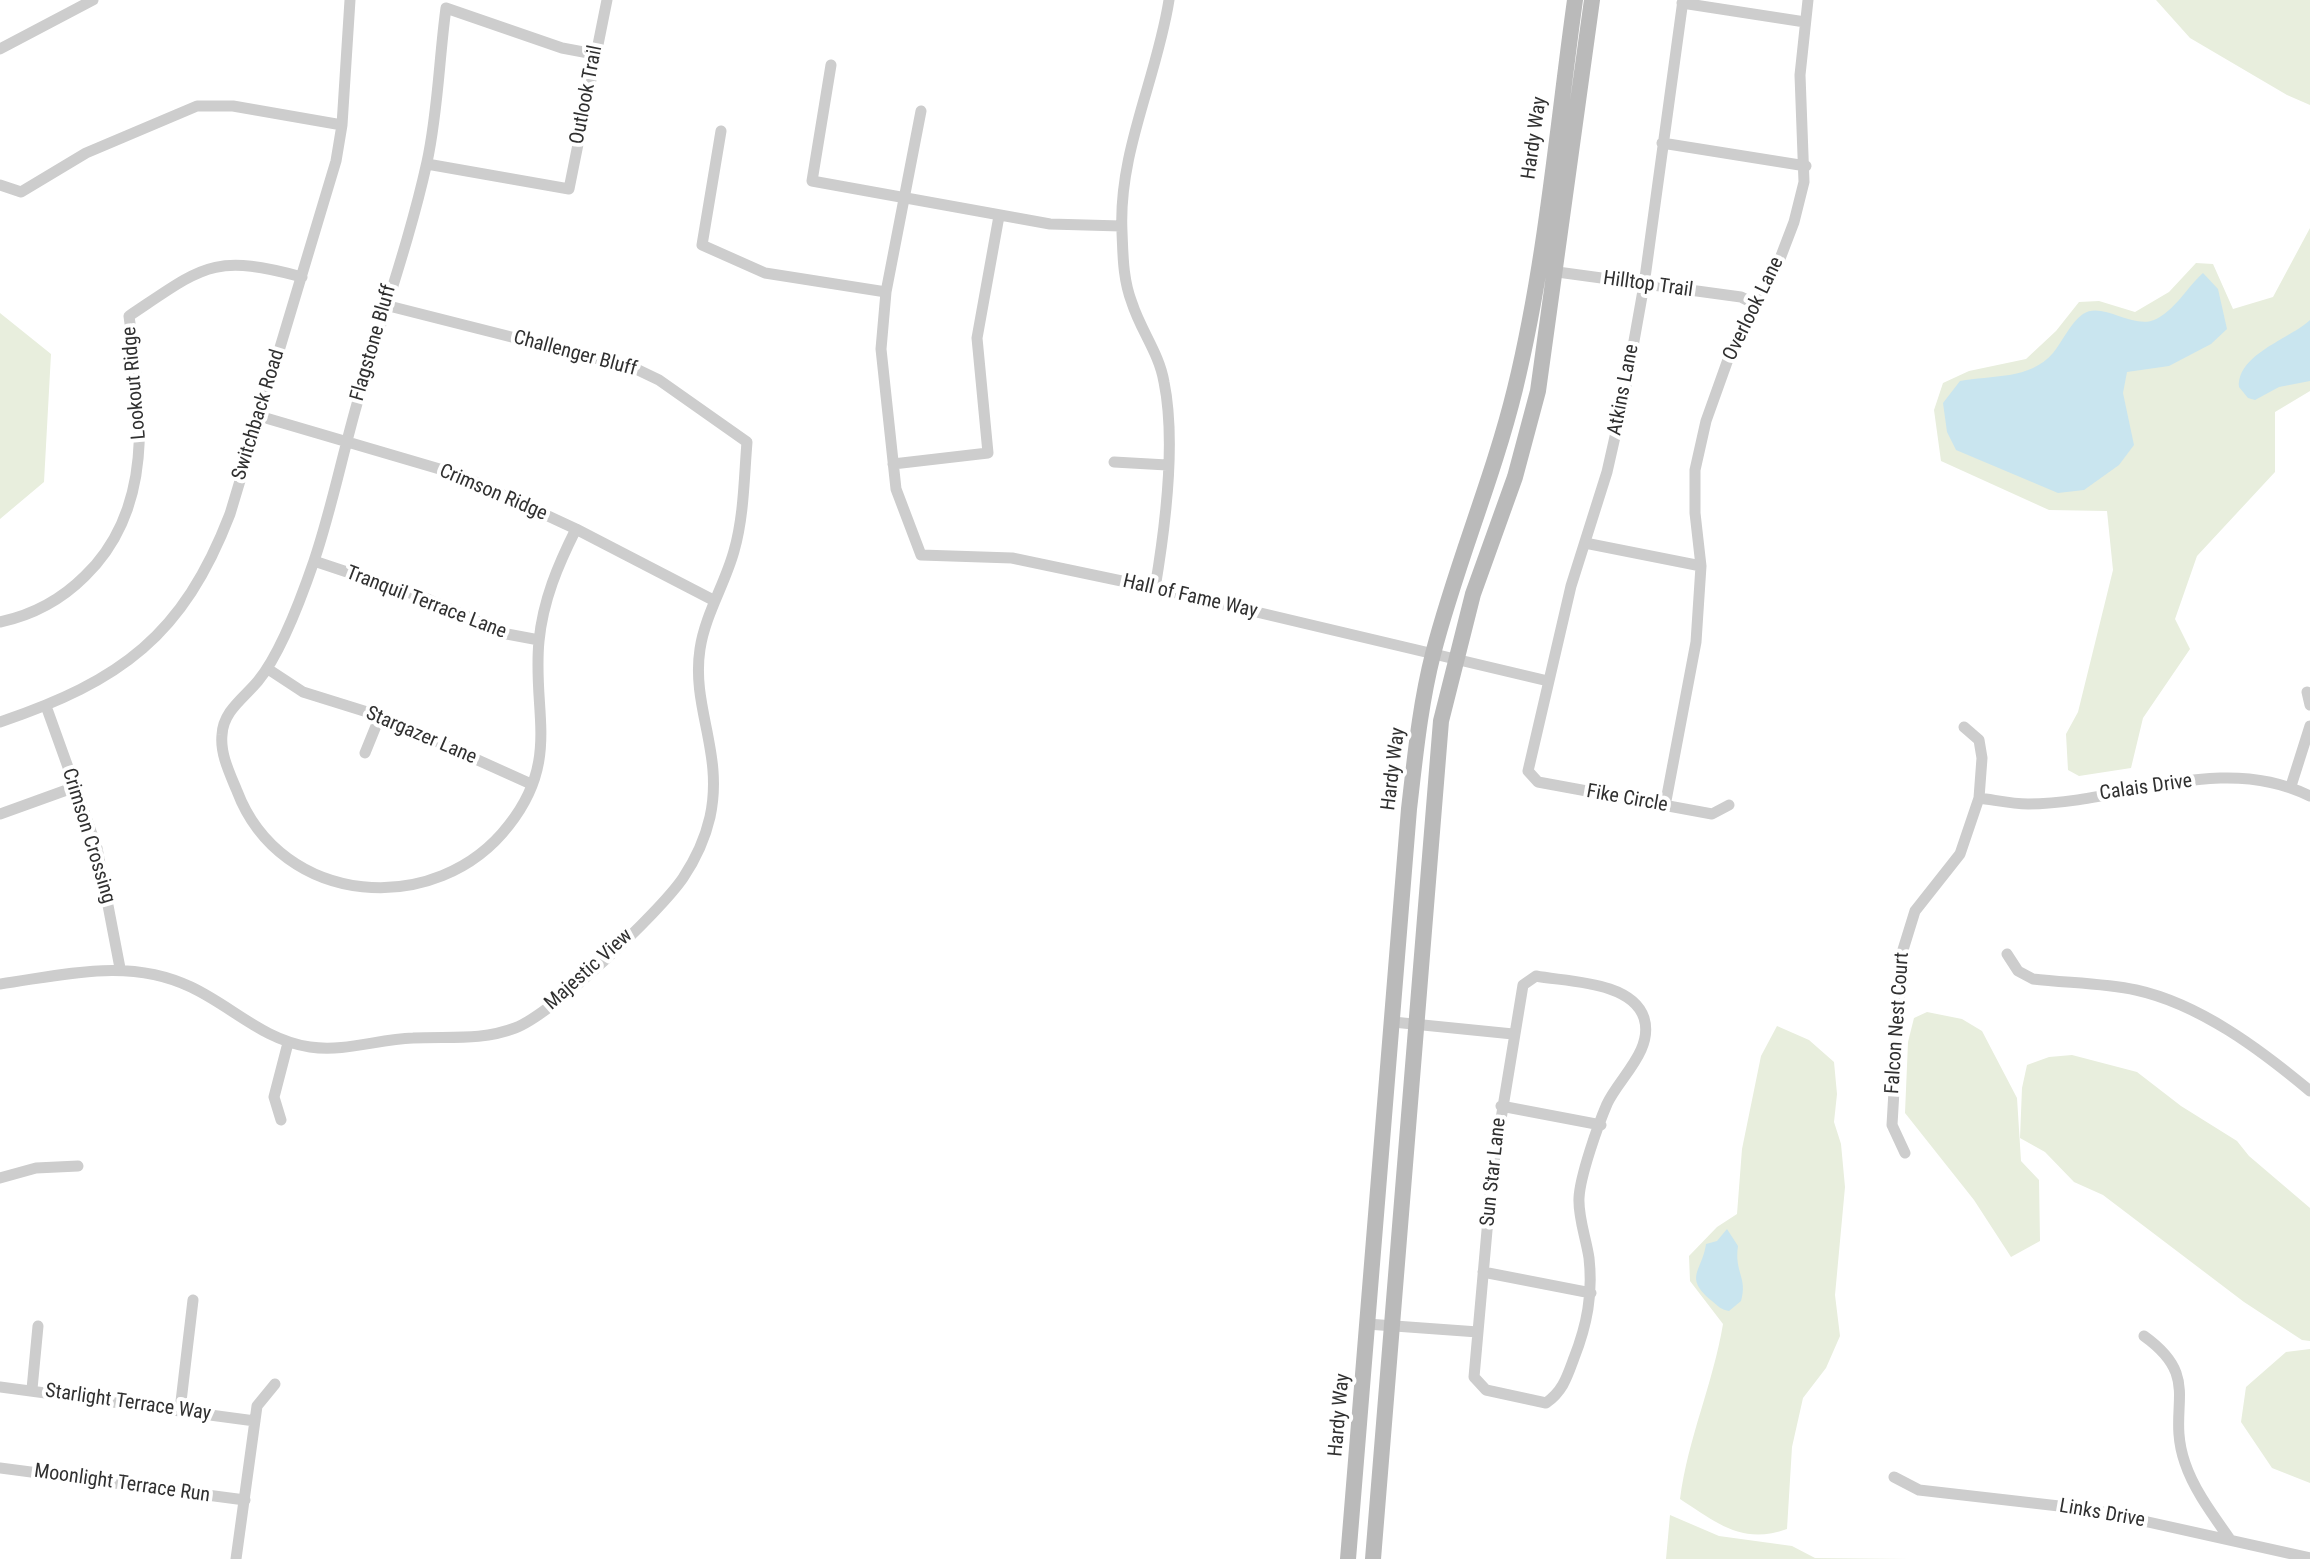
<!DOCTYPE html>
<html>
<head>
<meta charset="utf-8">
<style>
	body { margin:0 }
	canvas { display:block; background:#fff }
</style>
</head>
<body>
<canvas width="2310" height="1559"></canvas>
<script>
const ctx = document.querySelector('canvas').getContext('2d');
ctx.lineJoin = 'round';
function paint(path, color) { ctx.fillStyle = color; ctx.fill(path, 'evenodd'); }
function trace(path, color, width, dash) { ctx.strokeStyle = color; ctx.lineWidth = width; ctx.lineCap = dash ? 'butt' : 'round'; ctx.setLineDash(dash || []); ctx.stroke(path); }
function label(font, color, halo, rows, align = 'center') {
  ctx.font = font + ' "Roboto Condensed",sans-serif'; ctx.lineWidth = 8; ctx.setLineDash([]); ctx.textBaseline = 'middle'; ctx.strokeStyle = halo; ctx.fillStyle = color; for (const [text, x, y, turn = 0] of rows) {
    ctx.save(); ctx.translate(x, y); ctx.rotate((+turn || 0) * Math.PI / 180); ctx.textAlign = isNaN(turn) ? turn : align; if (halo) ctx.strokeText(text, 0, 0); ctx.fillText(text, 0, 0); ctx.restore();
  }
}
paint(new Path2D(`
	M2156,0H2310V105L2287,95L2190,38Z
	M2310,228V391L2275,412V472L2197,556L2175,619L2190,649L2143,718L2131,768L2079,776L2068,770L2066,734L2078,712L2113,570L2107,511L2049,510L1941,461L1934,410L1943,383L1969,371L2026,359L2056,331L2079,302L2099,301L2135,312L2169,292L2196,263L2213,264L2233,309L2273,297Z
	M0,313L51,354L44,482L0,519Z
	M1927,1012L1962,1019L1982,1031L2017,1098L2021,1161L2039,1180L2040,1241L2011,1257L1974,1200L1905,1113L1908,1042L1914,1018Z
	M1777,1026L1809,1040L1834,1062L1837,1094L1834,1122L1841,1144L1845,1187L1835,1295L1840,1336L1826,1368L1803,1398L1792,1447L1787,1529C1742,1545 1717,1523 1680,1499C1688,1438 1713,1384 1723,1324L1690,1281L1689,1256L1717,1227L1737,1214L1742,1149L1761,1056Z
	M2072,1055L2137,1072L2181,1106L2237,1141L2249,1156L2310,1208V1341L2302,1340L2244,1302L2103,1195L2074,1182L2045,1152L2020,1138L2022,1088L2027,1065L2049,1057Z
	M2310,1349V1483L2272,1468L2241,1422L2246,1387L2286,1352Z
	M1670,1515L1719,1536L1792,1546L1815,1558L1910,1559H1666Z`), '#e8eedd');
paint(new Path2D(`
	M2203,273L2218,289L2227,329L2211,344L2169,366L2127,372L2123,393L2134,445L2119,465L2084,490L2058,493L1956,450L1947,432L1943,403L1960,381C1991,375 2030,380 2053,353C2063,341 2070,323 2083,314C2102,301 2132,329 2154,320C2175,311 2187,287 2203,273Z
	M2310,320V381L2279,387L2255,400L2248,398L2239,387C2237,354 2290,339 2310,320Z
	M1727,1229L1738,1246C1734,1272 1748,1278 1741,1301L1729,1311C1720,1309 1719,1307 1712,1301C1683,1277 1702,1272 1706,1244L1717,1241Z`), '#c9e5ef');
trace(new Path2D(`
	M1683,0L1644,285L1624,397L1607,472L1571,586L1528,771L1538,782L1712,814L1729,805
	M1682,3L1805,22
	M0,49L93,0
	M831,65L812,181L1050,224L1121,226
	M921,111L886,292L881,349L896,489L921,555L1012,558L1155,588L1548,681
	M721,131L702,245L765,273L886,292
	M1662,143L1806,166
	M427,164L569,189L607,0
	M0,185L21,192L86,153L197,106H233L342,125
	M1550,271L1741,297L1757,305
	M259,416L460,475L576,529L715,601
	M1114,462L1167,465
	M893,464L988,453L977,338L999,216
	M576,529C558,565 543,600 539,641C532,711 561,759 509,825C437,919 281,907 237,791C230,774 220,754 222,735C223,711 244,698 258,681C281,653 302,596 314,561C333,505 344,446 361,390C383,314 410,239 427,162C438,112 439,59 446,8L562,48L594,54
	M1585,543L1701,566
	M314,561L425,598L507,634L539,640
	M1155,588C1165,529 1176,441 1164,382C1159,353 1141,331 1132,303C1123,280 1123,256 1122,232C1118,152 1157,78 1169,0
	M0,622C33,615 61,600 85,576C157,506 141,406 129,316C204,266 212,253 302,277
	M268,669L303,692L380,716L531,784
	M2307,692L2310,705
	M46,706L97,848L120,968
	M0,722C121,681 183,636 230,514L336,161L342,125L350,0
	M365,753L380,716
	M2291,786L2310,726
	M1979,798C1995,800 2012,804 2028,804C2122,804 2220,751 2310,796
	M1665,806L1696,642L1701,566L1695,513V470L1706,421L1731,351L1773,277L1794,222L1804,182L1800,75L1808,0
	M0,814L75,787
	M2007,954L2018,971L2033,979C2067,983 2103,983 2136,990C2200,1004 2261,1050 2310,1091
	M1536,976C1567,982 1632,981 1644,1018C1654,1050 1619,1078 1607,1104C1598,1125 1580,1176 1579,1198C1578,1217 1586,1238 1589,1258C1593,1294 1587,1325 1574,1358C1567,1377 1563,1391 1546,1403L1486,1390L1474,1377L1492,1174L1523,985Z
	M0,984C65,975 129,957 191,987C233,1007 263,1040 310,1047C346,1052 378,1039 413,1038C448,1036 481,1041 515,1028C552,1014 659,913 683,878C695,860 705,839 710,817C724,753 691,707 700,649C705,615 725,584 734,551C744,516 744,478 747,442L659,380L634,368L385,305
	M1393,1022L1513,1034
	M1501,1106L1601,1125
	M281,1120L274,1097L288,1043
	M1905,1153L1892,1125L1902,953L1915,911L1960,854L1979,798L1982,758L1979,740L1964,727
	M0,1178L36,1168L78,1166
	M1483,1272L1591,1293
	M1367,1324L1478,1332
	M2144,1336C2204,1379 2165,1406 2185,1463C2194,1490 2213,1515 2229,1538
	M0,1387L255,1421
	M32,1389L38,1326
	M180,1410L193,1300
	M0,1468L245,1500
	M1894,1477L1919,1490L2094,1510L2310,1558
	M236,1559L257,1406L275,1384`), '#cdcdcd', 11);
trace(new Path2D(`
	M1348,1559L1409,809C1415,758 1420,705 1433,654C1456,564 1493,479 1515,389C1546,262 1557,129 1575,0
	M1373,1559L1441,721L1473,594L1515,477L1538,391L1592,0`), '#bababa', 16);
label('20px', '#303030', '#fff', [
	["Outlook Trail",587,95,-79],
	["Hardy Way",1535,138,-82],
	["Hilltop Trail",1648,285,8],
	["Overlook Lane",1754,309,-64],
	["Flagstone Bluff",374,343,-74],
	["Challenger Bluff",575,354,15],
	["Lookout Ridge",135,383,-95],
	["Atkins Lane",1624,390,-79],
	["Switchback Road",259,415,-73],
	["Crimson Ridge",493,493,23],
	["Hall of Fame Way",1190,597,13],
	["Tranquil Terrace Lane",426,603,21],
	["Stargazer Lane",421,736,23],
	["Hardy Way",1394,769,-83],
	["Calais Drive",2146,788,-8],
	["Fike Circle",1627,799,10],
	["Crimson Crossing",88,836,73],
	["Majestic View",589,970,-42],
	["Falcon Nest Court",1898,1023,-86],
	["Sun Star Lane",1494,1172,-84],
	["Starlight Terrace Way",128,1403,8],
	["Hardy Way",1340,1415,-85],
	["Moonlight Terrace Run",122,1484,8],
	["Links Drive",2102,1514,10]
]);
</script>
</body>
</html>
